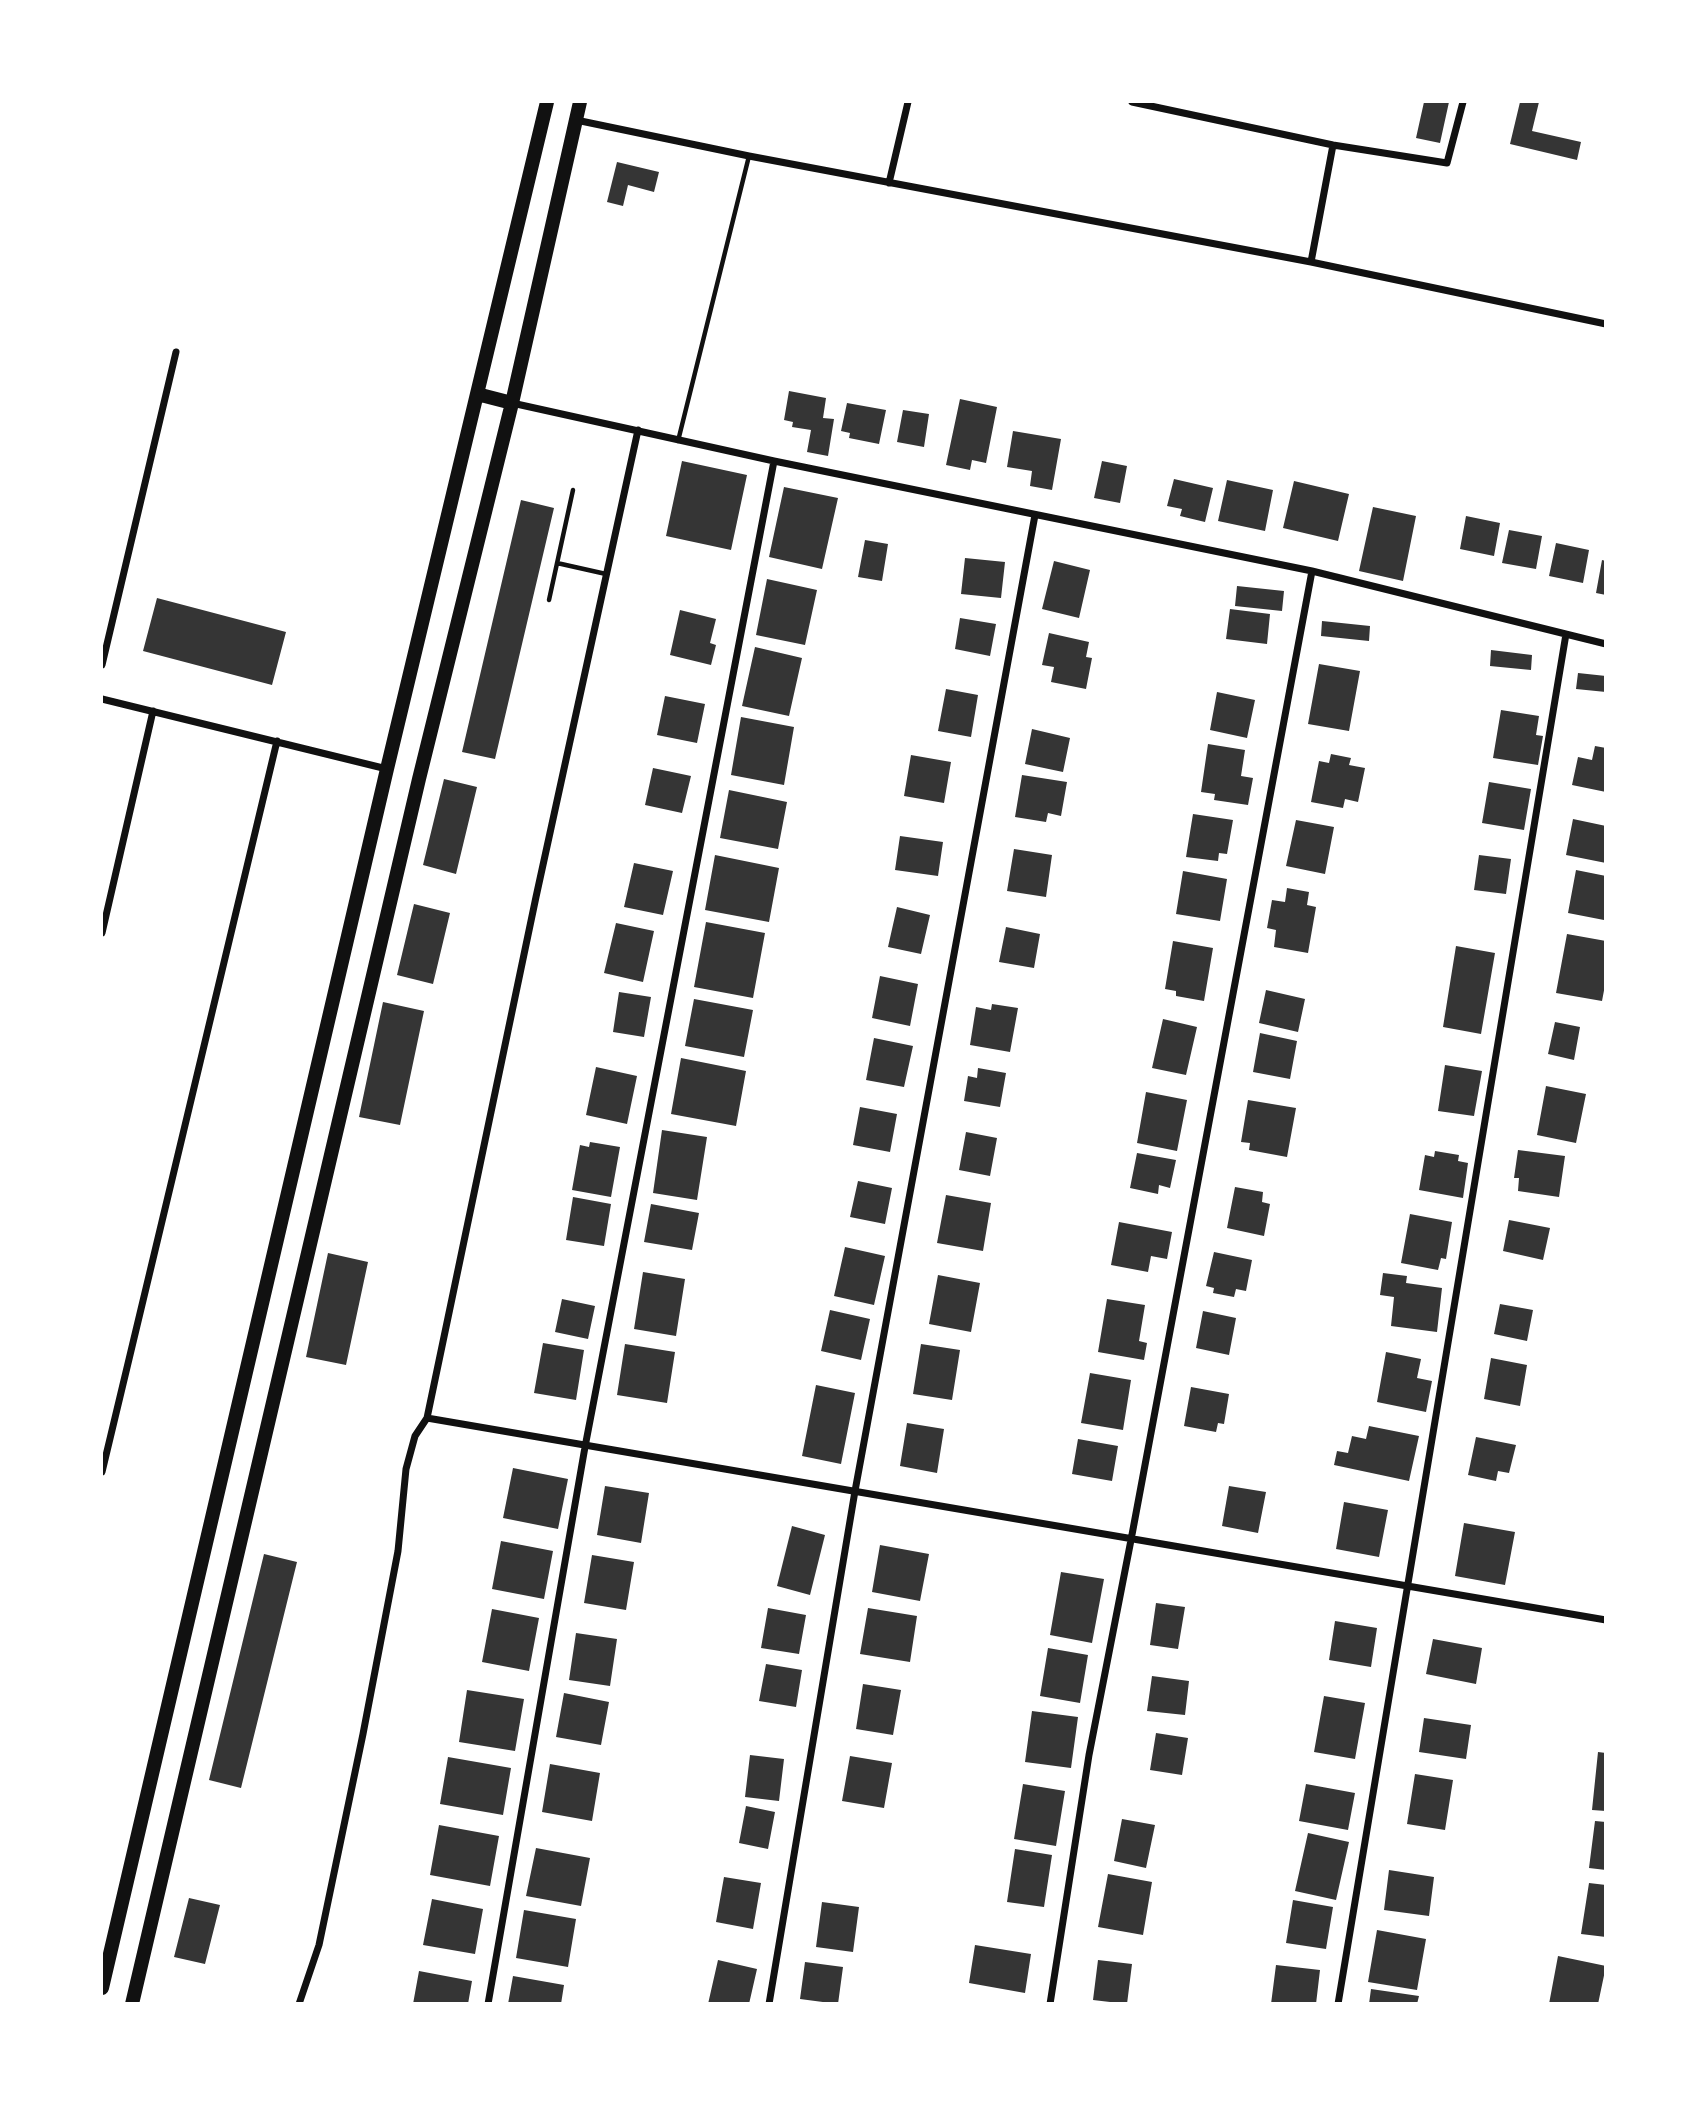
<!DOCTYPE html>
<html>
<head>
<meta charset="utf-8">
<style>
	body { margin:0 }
	#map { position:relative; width:1707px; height:2105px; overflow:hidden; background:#fff; font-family:Inter,sans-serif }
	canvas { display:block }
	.frame { position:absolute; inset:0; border:103px solid #fff; pointer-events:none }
</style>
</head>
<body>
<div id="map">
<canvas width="1707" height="2105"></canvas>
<div class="frame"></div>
</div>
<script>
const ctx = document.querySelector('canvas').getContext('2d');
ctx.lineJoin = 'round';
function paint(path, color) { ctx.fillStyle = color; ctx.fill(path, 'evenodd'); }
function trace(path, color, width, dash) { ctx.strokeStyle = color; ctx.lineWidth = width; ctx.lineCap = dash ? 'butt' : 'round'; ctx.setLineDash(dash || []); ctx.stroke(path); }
paint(new Path2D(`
	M1424,102H1449L1440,143L1416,138Z
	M1520,102H1539L1532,131L1581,142L1577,160L1510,144Z
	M617,162L659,172L654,192L628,185L623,206L607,202Z
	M789,391L826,398L823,418L834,419L828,456L807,452L811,430L792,427L793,422L784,420Z
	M960,399L997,407L986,463L972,460L970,470L946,465Z
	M847,403L886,410L879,444L849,438L850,433L841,431Z
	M903,410L929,414L924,447L897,442Z
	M1013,431L1061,439L1052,490L1030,486L1032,471L1007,467Z
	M682,461L747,475L731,550L666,536Z
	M1102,461L1127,466L1120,503L1094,498Z
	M1174,479L1213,488L1205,522L1180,516L1182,509L1167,506Z
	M1227,480L1273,490L1265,531L1218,521Z
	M1294,481L1349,494L1338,541L1283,528Z
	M784,487L838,498L822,569L769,557Z
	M521,500L554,508L495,759L462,752Z
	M1373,507L1416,516L1403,581L1359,571Z
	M1466,516L1500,523L1494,556L1460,549Z
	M1509,530L1542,536L1536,569L1502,563Z
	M865,540L888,544L882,581L858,577Z
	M1556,543L1589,550L1583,583L1549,576Z
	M965,558L1005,562L1001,598L961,594Z
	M1602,560L1606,561V595L1596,593Z
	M1054,561L1090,570L1079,618L1042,609Z
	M767,579L817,590L805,645L756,635Z
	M1237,586L1284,591L1282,611L1235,606Z
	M157,598L286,632L272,685L143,651Z
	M1230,609L1270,614L1267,644L1226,639Z
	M680,610L716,619L710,643L716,645L711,665L670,655Z
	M960,618L996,624L990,656L955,649Z
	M1322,621L1370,626L1369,641L1321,636Z
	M1049,633L1089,642L1086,657L1092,658L1086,689L1051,682L1054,667L1042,665Z
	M755,647L802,658L789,716L742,706Z
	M1491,650L1532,655L1531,670L1490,666Z
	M1319,664L1360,671L1349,731L1308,724Z
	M1578,673L1606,676V692L1576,689Z
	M946,689L978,695L971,737L938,731Z
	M1217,692L1255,700L1247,738L1210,730Z
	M665,696L705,704L697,743L657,735Z
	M1501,710L1539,716L1536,735L1543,736L1538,765L1493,758Z
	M741,717L794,727L784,785L731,775Z
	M1032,729L1070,738L1063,772L1025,764Z
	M1208,744L1245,750L1241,776L1253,778L1248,805L1214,800L1215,794L1201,792Z
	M1595,746L1606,748V792L1572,785L1578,757L1592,760Z
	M1331,754L1351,758L1349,765L1365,768L1358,802L1345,799L1343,808L1311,802L1319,761L1329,763Z
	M911,755L951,762L944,803L904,796Z
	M653,768L691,776L682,813L645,805Z
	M1022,775L1067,782L1061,816L1048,813L1046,822L1015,817Z
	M444,779L477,787L456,874L423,865Z
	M1489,782L1531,789L1524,830L1482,823Z
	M729,790L787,802L778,849L720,838Z
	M1193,814L1233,820L1227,854L1219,853L1218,861L1186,857Z
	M1573,819L1606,826V863L1566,855Z
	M1296,820L1334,827L1325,874L1286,866Z
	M900,836L943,842L938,876L895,870Z
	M1014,849L1052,855L1046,897L1007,891Z
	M715,855L779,868L769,922L705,910Z
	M1479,855L1511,859L1506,894L1474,890Z
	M634,863L673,871L663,915L624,907Z
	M1576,870L1606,876L1604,920L1568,913Z
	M1183,871L1227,879L1220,921L1176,914Z
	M1287,888L1309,892L1307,905L1316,907L1308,953L1274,947L1276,930L1267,928L1272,900L1285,902Z
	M414,904L450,913L433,984L397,975Z
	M897,907L930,915L921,954L888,947Z
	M706,922L765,933L753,998L694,987Z
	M616,923L654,931L643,982L604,973Z
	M1006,927L1040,934L1034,968L999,962Z
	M1567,934L1606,941V980L1602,1001L1556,993Z
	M1173,941L1213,948L1204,1001L1176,996V991L1165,989Z
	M1456,946L1495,953L1481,1034L1443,1027Z
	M880,976L918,984L910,1026L872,1018Z
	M1266,990L1305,999L1298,1032L1259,1023Z
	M619,992L651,997L644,1037L613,1032Z
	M694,999L753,1010L744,1057L685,1046Z
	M383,1002L424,1011L400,1125L359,1117Z
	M992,1004L1018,1008L1010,1052L970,1045L976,1007L991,1010Z
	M1163,1019L1197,1027L1186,1075L1152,1068Z
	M1555,1022L1580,1027L1574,1060L1548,1054Z
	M1260,1033L1297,1041L1290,1079L1253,1072Z
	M874,1038L913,1046L904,1087L866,1080Z
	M681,1058L746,1071L736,1126L671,1114Z
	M1445,1065L1482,1071L1474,1116L1438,1111Z
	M596,1067L637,1076L627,1124L586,1115Z
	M978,1068L1006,1073L1000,1107L964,1101L968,1076L977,1078Z
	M1546,1086L1586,1094L1576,1143L1537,1135Z
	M1146,1092L1187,1100L1177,1151L1137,1143Z
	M1248,1100L1296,1108L1287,1157L1249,1150L1250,1143L1241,1142Z
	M860,1107L897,1114L890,1152L853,1145Z
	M662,1130L707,1137L697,1200L653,1193Z
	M966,1132L997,1138L990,1176L959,1170Z
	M590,1142L620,1147L611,1197L572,1190L580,1145L589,1147Z
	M1518,1150L1565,1156L1559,1197L1518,1191L1519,1178H1514Z
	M1435,1151L1459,1155L1458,1161L1468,1163L1463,1198L1419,1190L1425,1155L1434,1157Z
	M1137,1153L1176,1160L1170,1188L1159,1185L1158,1194L1130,1188Z
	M858,1181L892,1188L885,1224L850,1217Z
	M1235,1187L1263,1192L1262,1202L1270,1204L1264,1236L1227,1228Z
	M946,1195L991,1203L983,1251L937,1243Z
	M573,1197L611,1204L604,1246L566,1240Z
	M651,1204L699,1213L692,1250L644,1242Z
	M1410,1214L1452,1222L1446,1259L1441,1258L1438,1270L1401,1263Z
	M1509,1220L1550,1228L1543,1260L1503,1251Z
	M1119,1222L1172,1232L1167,1259L1151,1256L1148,1272L1111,1265Z
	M845,1247L885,1256L874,1305L834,1296Z
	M1214,1252L1252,1260L1246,1291L1236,1289L1234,1297L1213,1293L1214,1288L1206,1286Z
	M328,1253L368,1262L346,1365L306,1357Z
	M643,1272L685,1279L676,1336L634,1329Z
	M1383,1273L1407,1276L1406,1283L1442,1288L1437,1332L1391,1326L1394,1297L1380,1295Z
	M938,1275L980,1283L971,1332L929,1324Z
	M562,1299L595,1306L588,1339L555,1332Z
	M1107,1299L1145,1305L1139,1341L1147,1343L1144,1360L1098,1352Z
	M1500,1304L1533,1310L1527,1341L1494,1334Z
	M830,1310L870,1319L861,1360L821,1351Z
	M1203,1311L1236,1318L1229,1355L1196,1348Z
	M543,1343L584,1350L576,1400L534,1393Z
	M625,1344L675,1352L667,1403L617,1395Z
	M921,1344L960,1350L952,1400L913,1394Z
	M1386,1352L1421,1359L1417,1378L1432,1381L1426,1412L1377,1402Z
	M1491,1358L1527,1365L1520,1406L1484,1399Z
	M1090,1373L1131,1380L1123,1430L1081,1423Z
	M816,1385L855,1393L841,1464L802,1456Z
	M1191,1387L1229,1394L1224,1424L1218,1423L1216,1432L1184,1426Z
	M907,1423L944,1429L937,1473L900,1466Z
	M1369,1426L1419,1436L1409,1481L1334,1465L1337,1451L1348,1453L1352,1436L1366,1439Z
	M1476,1437L1516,1445L1509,1473L1498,1471L1496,1481L1468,1475Z
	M1078,1439L1118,1446L1112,1481L1072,1474Z
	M513,1468L568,1479L558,1529L503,1518Z
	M605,1486L649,1493L641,1543L597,1535Z
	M1229,1486L1266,1492L1258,1533L1222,1526Z
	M1344,1502L1388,1510L1379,1557L1336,1549Z
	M1464,1523L1515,1532L1505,1585L1455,1576Z
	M792,1526L825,1535L810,1595L777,1586Z
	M501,1541L553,1551L544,1599L492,1589Z
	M880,1545L929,1554L920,1601L872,1592Z
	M264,1554L297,1562L241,1788L209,1780Z
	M592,1555L634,1562L626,1610L584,1603Z
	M1061,1572L1104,1579L1092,1643L1050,1635Z
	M1156,1603L1185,1607L1178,1649L1150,1645Z
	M768,1608L806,1615L799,1654L761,1648Z
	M868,1608L917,1616L910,1662L860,1654Z
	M492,1609L539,1618L529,1671L482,1662Z
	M1335,1621L1377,1628L1371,1667L1329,1660Z
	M576,1633L617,1639L610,1686L569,1680Z
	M1433,1639L1482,1648L1476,1684L1426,1674Z
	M1048,1648L1088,1655L1080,1703L1040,1696Z
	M766,1664L802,1670L796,1707L759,1701Z
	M1152,1676L1189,1681L1185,1715L1147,1711Z
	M863,1684L901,1690L893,1735L856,1729Z
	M467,1690L524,1699L515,1751L459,1742Z
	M564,1693L609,1702L601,1745L556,1737Z
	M1324,1696L1365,1703L1355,1759L1314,1752Z
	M1032,1711L1078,1717L1071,1768L1025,1762Z
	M1424,1718L1471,1725L1466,1759L1419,1752Z
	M1156,1733L1188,1738L1182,1775L1150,1770Z
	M1598,1752L1606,1753V1811L1592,1810Z
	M750,1755L784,1759L779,1801L745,1797Z
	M850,1756L892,1763L884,1808L842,1801Z
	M448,1757L511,1768L503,1815L440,1804Z
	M550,1764L600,1773L592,1821L542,1812Z
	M1415,1774L1453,1780L1445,1830L1407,1824Z
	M1023,1784L1065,1791L1056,1846L1014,1839Z
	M1306,1784L1355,1793L1348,1830L1299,1821Z
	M746,1806L775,1812L768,1849L739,1843Z
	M1122,1819L1155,1825L1146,1868L1114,1861Z
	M1595,1821L1606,1822V1870L1589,1868Z
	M439,1825L499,1836L490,1886L430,1875Z
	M1308,1833L1349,1842L1336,1900L1295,1891Z
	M536,1848L590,1858L581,1906L526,1896Z
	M1015,1849L1052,1855L1044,1907L1007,1902Z
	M1389,1870L1434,1877L1429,1916L1384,1910Z
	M1108,1874L1152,1882L1143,1935L1098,1927Z
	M724,1877L761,1883L753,1929L716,1922Z
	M1589,1883L1606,1885V1937L1581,1934Z
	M189,1898L220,1905L205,1964L174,1957Z
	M432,1899L483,1909L475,1954L423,1945Z
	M1293,1900L1333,1907L1326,1949L1286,1943Z
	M822,1902L859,1907L853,1952L816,1947Z
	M524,1910L576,1919L568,1967L516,1958Z
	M1377,1930L1426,1939L1417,1990L1368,1982Z
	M975,1945L1031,1954L1025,1993L969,1983Z
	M1558,1956L1606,1966L1598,2004H1549Z
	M718,1960L757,1969L749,2004H708Z
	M1098,1960L1132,1964L1127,2004L1093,2000Z
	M805,1962L843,1967L838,2004L800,1999Z
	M1276,1965L1320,1970L1316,2004H1271Z
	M419,1971L472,1981L468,2004H413Z
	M513,1976L564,1985L561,2004H508Z
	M1371,1989L1419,1996L1417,2004H1369Z`), '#353535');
trace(new Path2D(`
	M678,441L749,156
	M557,563L606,574
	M549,600L573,490`), '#111', 4.5);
trace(new Path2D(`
	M1132,102L1333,145L1447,163L1463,102
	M576,120L749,156L1311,262L1606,324
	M889,183L908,102
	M1311,262L1333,145
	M512,403L774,461L1312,571L1606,644
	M102,665L176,352
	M102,699L387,769
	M102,933L153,711
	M427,1418L1606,1620
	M102,1472L277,741
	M299,2004L319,1945L363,1734L398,1551L406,1469L415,1436L427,1418L536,897L638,430
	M488,2004L585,1447L774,461
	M769,2004L855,1491L1035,515
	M1050,2004L1089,1755L1131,1540L1312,571
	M1338,2004L1566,634`), '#111', 7);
trace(new Path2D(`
	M477,394L512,403
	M102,1988L387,769L547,102
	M132,2004L419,779L512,403L580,102`), '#111', 14);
</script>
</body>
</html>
